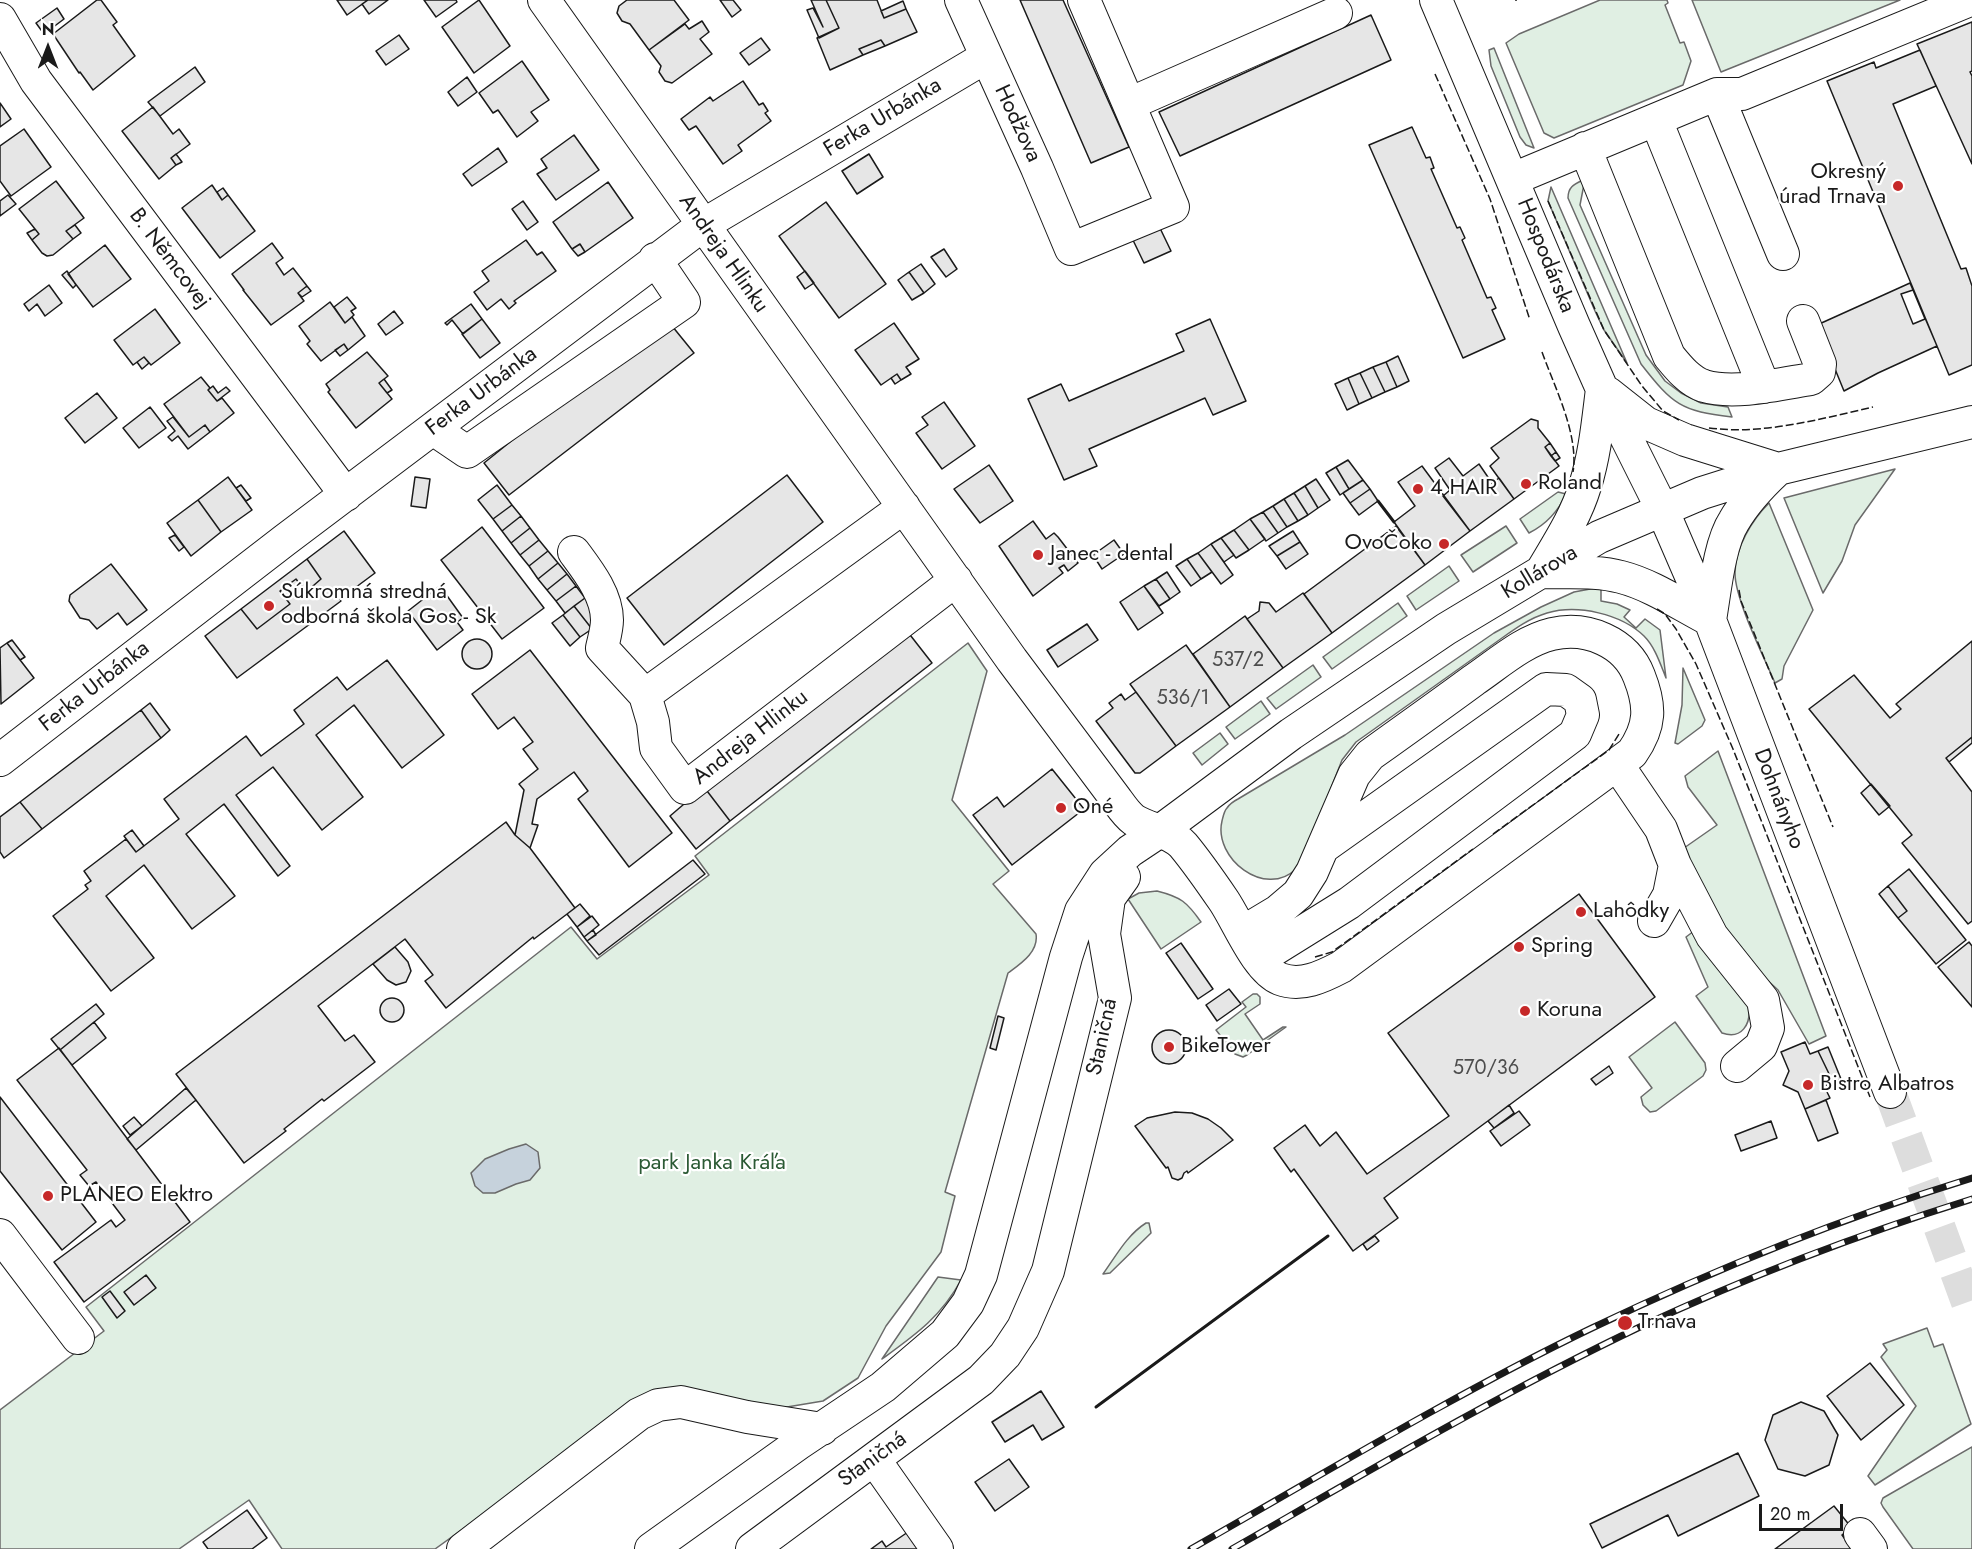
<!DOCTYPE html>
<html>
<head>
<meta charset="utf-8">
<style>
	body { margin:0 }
	#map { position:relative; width:1972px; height:1549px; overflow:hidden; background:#fff; font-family:Jost,sans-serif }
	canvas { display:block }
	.north { position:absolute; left:18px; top:18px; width:60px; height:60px; -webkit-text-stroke:4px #fff; paint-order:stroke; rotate:0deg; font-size:16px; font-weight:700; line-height:24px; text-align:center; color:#1a1a1a }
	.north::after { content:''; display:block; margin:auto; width:21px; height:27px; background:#1a1a1a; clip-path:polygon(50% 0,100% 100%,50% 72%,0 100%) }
	.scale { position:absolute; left:1759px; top:1504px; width:84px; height:27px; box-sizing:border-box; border:3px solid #1a1a1a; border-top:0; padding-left:8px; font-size:18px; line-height:21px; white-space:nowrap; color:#1a1a1a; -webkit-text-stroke:4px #fff; paint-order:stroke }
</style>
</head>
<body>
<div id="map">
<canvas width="1972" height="1549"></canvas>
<div class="north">N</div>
<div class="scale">20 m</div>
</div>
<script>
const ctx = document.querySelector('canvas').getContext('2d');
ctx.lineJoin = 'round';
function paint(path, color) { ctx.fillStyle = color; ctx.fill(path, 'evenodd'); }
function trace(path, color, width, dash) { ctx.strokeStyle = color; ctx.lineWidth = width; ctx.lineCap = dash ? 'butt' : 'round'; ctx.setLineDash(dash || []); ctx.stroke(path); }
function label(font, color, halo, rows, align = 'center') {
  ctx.font = font + ' Jost,sans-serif'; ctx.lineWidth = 4.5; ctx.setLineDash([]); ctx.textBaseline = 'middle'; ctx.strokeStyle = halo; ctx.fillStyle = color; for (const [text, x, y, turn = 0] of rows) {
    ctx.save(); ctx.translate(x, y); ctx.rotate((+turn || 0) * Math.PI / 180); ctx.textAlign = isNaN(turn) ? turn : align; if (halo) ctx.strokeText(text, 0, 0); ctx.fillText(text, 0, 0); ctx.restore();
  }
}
const green = new Path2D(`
	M1600,0H1667L1668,3L1665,5L1680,43L1684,42L1691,61L1683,85L1554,138L1544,133L1506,43L1519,34Z
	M1692,0H1900L1721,72Z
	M1494,48L1534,148L1526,145L1520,137L1491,66L1489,50Z
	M1585,179L1580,205L1646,355L1665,381L1681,393L1701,403L1728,407L1732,417C1681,411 1673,405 1641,364L1568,198C1568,186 1575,184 1585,179Z
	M1551,187L1627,363L1604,330L1595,311L1548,201Z
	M1895,469L1855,525L1842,561L1823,593L1784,498Z
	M1558,492L1566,494C1558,512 1547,524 1529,533L1520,519Z
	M1769,503L1813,610L1784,666L1782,679L1775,683C1764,657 1735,600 1735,573C1735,548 1752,520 1769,503Z
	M1506,526L1517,543L1473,572L1461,555Z
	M1449,566L1459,581L1416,610L1407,596Z
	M1601,587V601L1617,604L1630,610L1624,617L1636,628L1645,619L1660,630L1666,678C1660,663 1655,647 1644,636C1621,614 1578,604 1547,613C1530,618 1516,628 1502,638L1356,742L1342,760L1304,857C1301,861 1299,866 1296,869C1265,899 1213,858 1222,821C1223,817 1224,811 1227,808C1229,805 1234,801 1238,799L1345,735L1494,633L1541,607L1574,592Z
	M1398,603L1407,616L1332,669L1323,657Z
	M968,643L987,671L952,800L1009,871L993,884L1036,934C1039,952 1020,964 1008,973L945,1192L955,1196L941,1252L886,1326L858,1378L823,1401L775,1409L638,1403L435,1549H282L249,1500L179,1549H0V1410L104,1331L86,1307L571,927L597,959L709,875L695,856Z
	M1313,665L1321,677L1276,709L1267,698Z
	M1683,668L1705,720L1702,726L1678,744L1675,743L1682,705Z
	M1261,701L1270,714L1235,739L1226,727Z
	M1220,733L1228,744L1202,765L1193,753Z
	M1718,751L1826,1036L1809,1044L1778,990L1738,953L1717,928L1684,848L1717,825L1688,787L1685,776Z
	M1157,891C1181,897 1187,902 1201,922L1161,949L1128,899L1139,893Z
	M1698,928L1749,1006C1751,1024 1742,1040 1722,1033L1696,996L1708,987L1686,937Z
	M1253,994H1257L1260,997V1004L1245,1014L1263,1040L1283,1027H1286L1247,1055L1243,1057L1235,1054L1216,1030L1246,1007L1242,1002Z
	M1675,1022L1705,1063L1706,1070L1703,1076L1656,1111L1650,1112L1643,1105L1641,1097L1652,1088L1629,1057Z
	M1146,1223H1149L1151,1233L1110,1273L1103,1274C1116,1256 1127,1235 1146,1223Z
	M938,1277L961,1280C941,1317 915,1335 882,1359Z
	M1927,1328L1934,1347L1943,1344L1971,1424L1875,1485L1868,1476L1916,1406L1881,1357L1887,1350L1883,1344Z
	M1972,1447V1549H1913L1883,1507L1881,1503L1883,1498Z`);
paint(green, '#e0efe3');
trace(green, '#6a6a6a', 1.5);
const water = new Path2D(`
	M526,1144L538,1152L540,1168L530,1180L516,1184L495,1193H483L475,1186L471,1173L485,1159L509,1149Z`);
paint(water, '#c6d2dc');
trace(water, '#6a6a6a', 1.5);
const building = new Path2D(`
	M97,0H101L117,22L113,25L135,56L93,90L80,72L79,73L53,34Z
	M337,0H368L347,15Z
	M368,0H388L369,14L362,4Z
	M424,0H456L457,2L436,17Z
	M479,0L510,46L474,73L442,27Z
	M627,0H674L689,20L649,50L630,24L622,21L617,13L619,6Z
	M720,0H733L741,10L732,17Z
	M811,0H826L839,28L819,38L807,10L813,8L823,27Z
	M826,0H877L884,18L906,9L917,32L885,46L881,40L859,49L863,55L830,70L817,38L839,28Z
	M1020,0H1063L1129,147L1091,163Z
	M903,1L906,9L884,18L881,11Z
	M57,8L64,19L44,34L36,23Z
	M1371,15L1391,60L1180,156L1159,112Z
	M702,21L709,32L700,39L712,54L672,83L665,81L659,72L661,66L649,50L685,24L689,29Z
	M1972,22V71L1970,72L1972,76V164L1917,44Z
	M399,35L409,49L386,65L376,51Z
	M761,38L770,50L749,65L740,53Z
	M881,40L885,46L863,55L859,49Z
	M1920,50L1936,86L1893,104L1961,269L1966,268L1972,286V365L1949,375L1827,81L1874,62L1876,68Z
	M522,61L549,100L531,112L538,121L517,137L498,110L493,113L479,93Z
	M195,67L205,82L160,116L148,102Z
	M467,77L477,92L458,106L448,92Z
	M743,81L759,105L763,103L768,111L765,113L771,121L738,145L742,151L723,164L696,126L689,130L681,119L710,97L713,101Z
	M0,103L11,119L0,127Z
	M153,107L173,134L179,129L190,144L171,158L176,165L159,179L122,131Z
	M1412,127L1426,158L1430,157L1434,168L1431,169L1457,228L1460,227L1465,238L1462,240L1487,298L1491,297L1496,308L1492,310L1505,339L1463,358L1369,145Z
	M24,129L51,167L11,196L0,181V146Z
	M574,135L599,170L556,200L537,174L547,168L541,159Z
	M498,148L507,162L472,186L463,174Z
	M176,154L182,162L176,165L171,158Z
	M869,154L883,177L857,194L842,171Z
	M56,181L84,218L66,231L73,239L53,255L47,256L42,253L32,240L39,234L19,209Z
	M608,182L633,218L585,252L580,244L572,249L553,222Z
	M212,185L222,200L228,195L255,231L220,258L182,208Z
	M223,188L228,195L222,200L217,192Z
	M8,195L16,204L0,216V201Z
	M523,201L538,222L527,230L512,209Z
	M826,202L886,284L839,318L779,236Z
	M1158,224L1171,251L1144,263L1131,236Z
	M75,225L81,233L73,239L66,231Z
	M35,229L39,234L32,240L27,233Z
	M526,240L537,255L542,252L556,271L514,301L516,303L509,309L501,299L487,310L474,292L489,281L482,271Z
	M272,243L283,258L276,263L284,275L293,268L307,286L298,293L304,301L271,325L243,290H244L232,274Z
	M580,244L585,252L578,256L572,249Z
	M105,245L131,279L93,307L68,274Z
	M944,249L957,269L946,277L931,257Z
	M921,264L935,284L924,293L909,272Z
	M67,271L76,285L73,288L62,275Z
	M805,271L814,283L805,289L797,277Z
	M909,272L924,293L912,300L898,280Z
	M1910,283L1937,346L1878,373L1844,391L1817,325Z
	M49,285L62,303L45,316L37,304L29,311L24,304Z
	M307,286L311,291L302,297L298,293Z
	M1913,290L1925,319L1913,324L1901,294Z
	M347,297L356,308L351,311L354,315L345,323L334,307Z
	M330,302L345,323L352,317L365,336L348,350L344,344L321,361L307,344L310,341L299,326Z
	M471,304L482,319L463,334L452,320L447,325L445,323Z
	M155,309L180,343L151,365L144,357L133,365L114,340Z
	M394,311L403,323L386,335L378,324Z
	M482,319L500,343L480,358L462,334Z
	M1210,319L1246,401L1213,415L1205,398L1089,449L1097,466L1064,480L1028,399L1061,384L1069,401L1184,351L1176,334Z
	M668,321L694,353L509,495L484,463L515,438L514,437L524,429L525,431Z
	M894,323L919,359L906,367L911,374L901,380L897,374L881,385L855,350Z
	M344,344L348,350L340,356L335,350Z
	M367,352L388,376L379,383L392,399L356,428L328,392L330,390L326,384Z
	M1398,356L1409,381L1397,387L1386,362Z
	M144,357L149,363L142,369L137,362Z
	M1386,362L1397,387L1385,392L1373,367Z
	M1373,367L1385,392L1372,398L1360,373Z
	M1360,373L1372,398L1359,404L1348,378Z
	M897,374L901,380L895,384L891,378Z
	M201,377L210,388L208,390L217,401L222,398L234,413L210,432L205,425L189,437L164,404Z
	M1348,378L1359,404L1347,410L1335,384Z
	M384,379L392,390L387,393L379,383Z
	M213,386L218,393L226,387L230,391L217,401L208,390Z
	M97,393L117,418L85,443L65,418Z
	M944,402L975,446L942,469L916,433L928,425L922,417Z
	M150,407L166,428L139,448L123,428Z
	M173,417L189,437L205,425L210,432L188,449L178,436L172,441L168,437L175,431L167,421Z
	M1531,419L1538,421V428L1550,443L1545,447L1559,466L1514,499L1490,466L1499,458L1491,448Z
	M1550,443L1556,452L1551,456L1545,447Z
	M1556,452L1560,458L1555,461L1551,456Z
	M1449,458L1463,476L1479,464L1492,483L1499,478L1514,499L1470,531L1443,496L1450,490L1435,468Z
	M1348,460L1363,480L1349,489L1336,467Z
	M989,465L1013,501L980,523L954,489Z
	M1422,466L1470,531L1425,565L1394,522L1415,506L1398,482Z
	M1336,467L1349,489L1340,495L1326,473Z
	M787,475L823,522L664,645L627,598Z
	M228,477L252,510L221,532L198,500Z
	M415,477L430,479L426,508L411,506Z
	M1316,479L1330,500L1318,508L1305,486Z
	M1363,480L1370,489L1350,503L1343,493Z
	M241,485L251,498L246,501L236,488Z
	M497,485L512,505L493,519L478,500Z
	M1305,486L1318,508L1308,515L1294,493Z
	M1370,489L1378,501L1359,515L1350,503Z
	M1294,493L1308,515L1298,521L1284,499Z
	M1284,499L1298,521L1287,527L1273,506Z
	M198,500L221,532L191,556L167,523Z
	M512,505L521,516L502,531L493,519Z
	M1273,506L1287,527L1278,533L1263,512Z
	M1263,512L1278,533L1266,541L1250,519Z
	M521,516L530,528L511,543L502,531Z
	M1250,519L1265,539L1249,550L1234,530Z
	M1033,521L1046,539L1054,533L1058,537L1078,563L1068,571L1064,565L1059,568L1063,573L1033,596L999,546Z
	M1396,526L1425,565L1332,633L1304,594Z
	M482,527L544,608L502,639L441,560Z
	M530,528L539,540L520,555L511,543Z
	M1234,530L1249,550L1236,558L1221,538Z
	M344,531L375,573L340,599L341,601L237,678L205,636L241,609L257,629L290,604L280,591L296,579L306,592L321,579L307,559Z
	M1293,531L1300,542L1277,556L1269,546Z
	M175,535L184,547L179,551L169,538Z
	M1221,538L1234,555L1224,562L1211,544Z
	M539,540L548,551L529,566L520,555Z
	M1114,540L1124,554L1102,569L1093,555Z
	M1300,542L1308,554L1286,569L1277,556Z
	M1211,544L1233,575L1221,584L1198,553Z
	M548,551L558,563L538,579L529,566Z
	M1198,553L1212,572L1201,579L1187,559Z
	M307,559L321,579L306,592L296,579L280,591L290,604L257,629L241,609Z
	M1187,559L1201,579L1191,586L1176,566Z
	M558,563L567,574L547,590L538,579Z
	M111,564L147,610L127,625L118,613L97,629L89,620L80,618L69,601L70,595Z
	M1167,572L1180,592L1170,599L1156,579Z
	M567,574L576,586L556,601L547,590Z
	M1156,579L1170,599L1159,606L1144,586Z
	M440,586L463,618L457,622L463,630L437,650L408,611Z
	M576,586L585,598L565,613L556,601Z
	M1144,586L1163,613L1138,630L1120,602Z
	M1303,593L1332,633L1283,668L1247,619L1259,611L1260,602L1269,603L1276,612Z
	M585,598L603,620L592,629L574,606Z
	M574,606L592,629L580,637L563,615Z
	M563,615L580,637L570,646L552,623Z
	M1245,616L1283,668L1230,707L1193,654Z
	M1087,624L1098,640L1058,667L1047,650Z
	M907,631L932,663L730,821L704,787Z
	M462 654a15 15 0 1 1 30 0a15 15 0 1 1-30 0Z
	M12,640L25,657L20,660L7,643Z
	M1972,641V737L1946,758L1972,792V921L1968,924L1902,843L1912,835L1809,709L1854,675L1890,718L1901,709L1896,704Z
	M7,643L34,678L1,704L0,648Z
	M1186,645L1230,707L1176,746L1130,684Z
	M530,650L672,833L629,867L578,799L588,791L574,772L537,799L532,824L538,825L530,848L515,835L524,790L519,784L538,769L523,749L533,742L514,717L498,729L472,694Z
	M387,660L444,735L402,768L354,705L316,735L363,797L322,830L273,767L236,795L290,866L278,876L224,804L186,834L235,896L192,929L144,865L106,896L154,958L111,991L53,916L88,889L85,885L91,881L84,871L126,839L136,852L179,819L164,799L246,736L261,756L304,724L294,710L337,677L347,690Z
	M1136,692L1176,746L1140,773H1135L1096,721L1113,708L1109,703L1121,694L1125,700Z
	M150,703L170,730L161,738L141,710Z
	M141,710L161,738L42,829L20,802Z
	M1972,737V743L1949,762L1946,758Z
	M1052,769L1084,809L1012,865L973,815L997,797L1004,807Z
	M1871,784L1890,806L1879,815L1861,793Z
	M704,787L730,821L696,849L670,816Z
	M20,802L42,829L4,858L0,852V817Z
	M506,822L515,835L530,848L575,908L534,939L533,937L446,1008L425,981L433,975L405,939L318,1006L345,1041L354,1035L375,1062L324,1101L322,1099L284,1129L286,1131L244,1163L176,1074Z
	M132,830L144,846L136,852L124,836Z
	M693,860L705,874L599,955L587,941Z
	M1909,869L1966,940L1936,964L1898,918L1907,911L1888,886Z
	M1888,886L1907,911L1898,918L1879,894Z
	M1579,894L1655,997L1384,1198L1398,1218L1353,1251L1294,1169L1291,1172L1274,1148L1305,1125L1320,1146L1336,1132L1367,1174L1449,1116L1388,1033Z
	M580,904L590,916L577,927L567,914Z
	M592,916L599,925L584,937L577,927Z
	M593,930L596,935L587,941L584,937Z
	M1969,942L1972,946V1007L1938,967Z
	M1181,943L1213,989L1198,999L1166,953Z
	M395,947L408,962L411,971L406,982L396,985L387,980L373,964Z
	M1229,989L1241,1004L1217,1021L1206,1005Z
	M380 1010a12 12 0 1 1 24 0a12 12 0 1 1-24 0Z
	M96,1004L104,1014L60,1050L51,1039Z
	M998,1016L1004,1018L996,1050L990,1048Z
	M94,1022L106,1038L72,1065L60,1050Z
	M1152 1047a17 17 0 1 1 34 0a17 17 0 1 1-34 0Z
	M1805,1042L1810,1054L1818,1051L1833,1082L1824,1086L1830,1098L1805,1109L1798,1092L1783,1085L1789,1071L1781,1052Z
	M1828,1047L1841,1079L1833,1082L1818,1051Z
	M59,1048L190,1222L84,1302L54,1262L111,1220L116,1227L125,1220L96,1182L89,1186L80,1175L87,1170L17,1080Z
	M1609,1066L1613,1073L1596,1085L1591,1079Z
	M186,1088L196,1100L136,1150L127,1139Z
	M0,1097L96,1222L62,1250L0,1171Z
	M1826,1100L1838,1133L1818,1141L1805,1109Z
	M1509,1105L1514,1113L1494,1128L1488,1121Z
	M1519,1111L1530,1125L1501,1146L1490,1131Z
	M1175,1112L1192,1113L1208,1119L1221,1128L1233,1140L1188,1173L1187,1171L1184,1173L1182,1178L1178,1180L1172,1178L1168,1167L1166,1168L1135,1126L1147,1118Z
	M134,1117L142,1126L130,1135L123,1126Z
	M1771,1121L1777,1138L1741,1151L1735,1135Z
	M1375,1236L1379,1241L1367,1250L1363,1244Z
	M146,1275L156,1288L134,1305L124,1292Z
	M110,1291L125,1311L117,1318L102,1297Z
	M1870,1363L1904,1405L1861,1440L1827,1396Z
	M1041,1391L1064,1427L1042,1440L1033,1425L1005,1442L992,1422Z
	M1801,1402L1824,1411L1838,1435L1829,1465L1805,1476L1778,1469L1765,1440L1773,1415Z
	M1738,1453L1759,1496L1678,1536L1668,1515L1602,1548L1590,1524Z
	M1009,1459L1029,1487L995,1511L975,1482Z
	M1834,1506L1851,1527L1842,1535L1852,1549H1775Z
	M247,1510L267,1538L252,1549H208L203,1542Z
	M908,1532L921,1549H871L882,1541L886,1547Z`);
paint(building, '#e6e6e6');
trace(building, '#1a1a1a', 1.5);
trace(new Path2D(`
	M1890,1092L1972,1316`), '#ddd', 32, [32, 16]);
const minor = new Path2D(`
	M544,0L1012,660L1116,799C1121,806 1127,815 1134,820C1149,829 1171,832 1183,845C1198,863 1211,882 1224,901C1238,922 1257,970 1280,979C1301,987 1322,977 1341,967L1632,753C1651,726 1651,706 1639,676C1626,642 1587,626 1552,634C1523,641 1499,663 1474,680C1440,705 1405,730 1370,755L1354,775L1312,872L1298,894L1278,911L1243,932
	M961,0L1037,168L1071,249L1173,207L1084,0
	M1436,0L1574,326L1602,389L1662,509L1710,620L1890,1092
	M0,19L36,81L346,495
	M1717,94L1783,254
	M1129,104L1336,13
	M1656,120L1764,387
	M1585,148L1669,356C1678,367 1689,381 1704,386C1734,395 1780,384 1811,379L1819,372L1820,364L1803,321
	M1513,179L1717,94H1742L1970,0
	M1608,393L1646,423L1685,440L1778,469
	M433,429L467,452L684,302L655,259
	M574,552C588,571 607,595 607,620C607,629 604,639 602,648L645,695L904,507
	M1543,569C1559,542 1576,516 1585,486C1595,454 1598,421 1602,389
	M1541,572C1567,573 1596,570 1621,577C1652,585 1681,605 1710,620
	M1710,620C1715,592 1719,544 1734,521C1745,502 1760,486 1776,471
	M645,695L653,722L656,748L685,788L956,580
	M0,760L285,540L703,225L986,57
	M1617,764L1661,829L1675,865L1712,936L1763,1000L1768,1028L1761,1046L1737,1066
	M1654,921L1669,895L1675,865
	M1259,959L1349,903L1575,734L1583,715L1580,700L1566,690L1546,689L1325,846
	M0,1235L78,1338
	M874,1459L937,1549
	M1860,1534L1871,1549
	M463,1549L639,1414L658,1405L681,1402L747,1417L822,1429
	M651,1549L798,1444L883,1387L945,1334L968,1303L981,1275L1066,957L1081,911L1105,874L1130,851L1160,831L1291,734L1446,629L1599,537L1702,493L1778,469L1972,422
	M752,1549L981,1380L1005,1355L1023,1328L1048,1271L1115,998L1104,934L1109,898L1124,877`);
trace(minor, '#1a1a1a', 34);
trace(minor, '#fff', 32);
const rail = new Path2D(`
	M1191,1549C1323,1474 1455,1394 1592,1328C1715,1269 1842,1218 1972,1178
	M1232,1549C1367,1472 1501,1393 1642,1326C1749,1276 1860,1234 1972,1199`);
trace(rail, '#1a1a1a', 7);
trace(rail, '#fff', 4.5, [14]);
trace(new Path2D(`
	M1515,0H1517
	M1435,74L1490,199L1530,320
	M1548,201L1604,330L1642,386L1663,411L1679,420
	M1542,352C1555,388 1579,435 1573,472
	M1709,428C1764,435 1820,419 1873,407
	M1739,590L1741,601L1833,827
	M1657,609L1665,614L1676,629L1696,664L1733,749L1870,1097
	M1493,834L1609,750L1619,734
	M1315,957L1332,952L1473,849`), '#1a1a1a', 1.5, [8, 3]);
trace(new Path2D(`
	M1378,501L1394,522
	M1096,1407L1328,1236`), '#1a1a1a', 3);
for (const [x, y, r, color] of [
	[1898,186,6,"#c62828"],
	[1526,484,6,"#c62828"],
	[1418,489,6,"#c62828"],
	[1444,544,6,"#c62828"],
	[1038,555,6,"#c62828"],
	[269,606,6,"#c62828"],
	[1061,808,6,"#c62828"],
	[1581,912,6,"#c62828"],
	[1519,947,6,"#c62828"],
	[1525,1011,6,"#c62828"],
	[1169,1047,6,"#c62828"],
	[1808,1085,6,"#c62828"],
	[48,1196,6,"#c62828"],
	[1625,1323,8,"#c62828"]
]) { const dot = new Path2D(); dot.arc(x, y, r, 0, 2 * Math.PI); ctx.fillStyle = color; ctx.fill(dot); trace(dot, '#fff', 2); }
label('20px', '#4d4d4d', null, [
	["537/2",1238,661],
	["536/1",1183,699],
	["570/36",1486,1069]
]);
label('22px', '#1a1a1a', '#fff', [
	["Ferka Urbánka",883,118,-31],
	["Hodžova",1017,124,65],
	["Andreja Hlinku",723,254,55],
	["Hospodárska",1545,256,68],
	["B. Němcovej",169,259,53],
	["Ferka Urbánka",482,392,-37],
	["Kollárova",1540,573,-31],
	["Ferka Urbánka",95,687,-38],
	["Andreja Hlinku",751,738,-38],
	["Dohnányho",1778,799,69],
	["Staničná",1103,1037,-78],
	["Staničná",873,1460,-36]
]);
label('22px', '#1a1a1a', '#fff', [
	["Okresný",1886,173,"right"],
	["úrad Trnava",1886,198,"right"],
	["Roland",1538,484],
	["4 HAIR",1430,489],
	["OvoČoko",1432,544,"right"],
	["Janec - dental",1050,555],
	["Súkromná stredná",281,593],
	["odborná škola Gos - Sk",281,618],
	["Oné",1073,808],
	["Lahôdky",1593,912],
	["Spring",1531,947],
	["Koruna",1537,1011],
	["BikeTower",1181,1047],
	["Bistro Albatros",1820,1085],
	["PLANEO Elektro",60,1196],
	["Trnava",1638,1323]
], 'left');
label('22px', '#2b5a34', '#fff', [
	["park Janka Kráľa",712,1164]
]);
</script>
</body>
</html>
